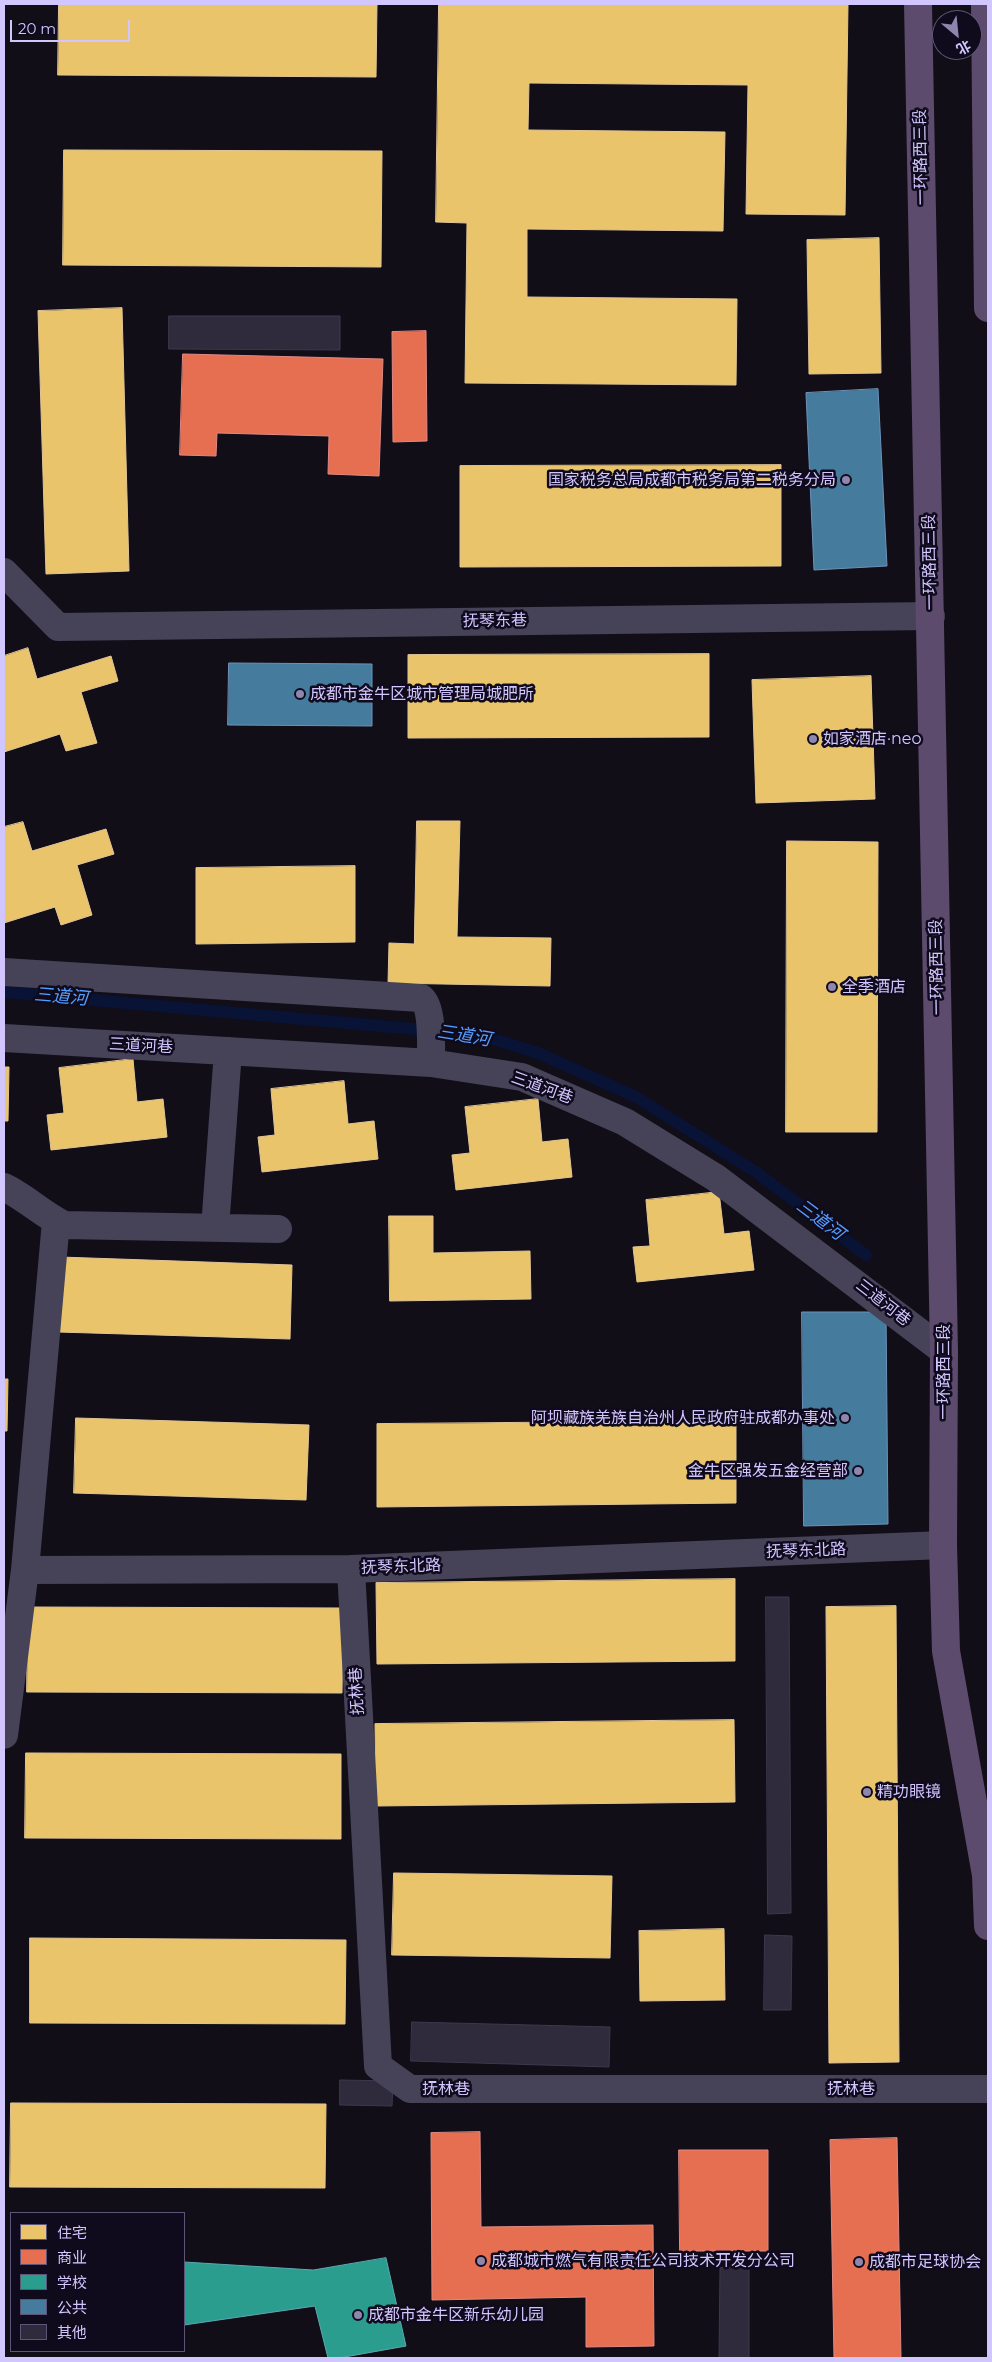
<!DOCTYPE html>
<html>
<head>
<meta charset="utf-8">
<style>
	body { margin:0 }
	#map { position:relative; width:992px; height:2362px; overflow:hidden; background:#110e18; font-family:Montserrat,"Noto Sans SC",sans-serif }
	canvas { display:block }
	.frame { position:absolute; inset:0; border:5px solid #d2c6ff; pointer-events:none }
	.legend { position:absolute; left:10px; top:2212px; width:175px; height:140px; box-sizing:border-box; background:#0f0a1c; border:1px solid #5d5577; margin:0; padding:6px 9px; list-style:none; font-size:15px; color:#d2c6ff }
	.legend li { display:flex; align-items:center; gap:10px; height:25px }
	.legend b { width:25px; border:1px solid #5d5577 }
	.north { position:absolute; left:932px; top:10px; width:50px; height:50px; box-sizing:border-box; background:#0f0a1c; border:1px solid #5d5577; border-radius:50%; rotate:152deg; font-size:14px; font-weight:700; line-height:20px; text-align:center; color:#d2c6ff }
	.north::after { content:''; display:block; margin:auto; width:18px; height:22px; background:#8e86ae; clip-path:polygon(50% 0,100% 100%,50% 72%,0 100%) }
	.scale { position:absolute; left:10px; top:20px; width:120px; height:22px; box-sizing:border-box; border:2px solid #d2c6ff; border-top:0; padding-left:6px; font-size:15px; line-height:18px; white-space:nowrap; color:#d2c6ff; -webkit-text-stroke:4px #0f0a1c; paint-order:stroke }
</style>
</head>
<body>
<div id="map">
<canvas width="992" height="2362"></canvas>
<div class="frame"></div>
<ul class="legend">
<li><b style="height:14px;background:#e9c46a"></b>住宅</li>
<li><b style="height:14px;background:#e76f51"></b>商业</li>
<li><b style="height:14px;background:#2a9d8f"></b>学校</li>
<li><b style="height:14px;background:#457b9d"></b>公共</li>
<li><b style="height:14px;background:#2f2b3c"></b>其他</li>
</ul>
<div class="north">北</div>
<div class="scale">20 m</div>
</div>
<script>
const ctx = document.querySelector('canvas').getContext('2d');
ctx.lineJoin = 'round';
function paint(path, color) { ctx.fillStyle = color; ctx.fill(path, 'evenodd'); }
function trace(path, color, width, dash) { ctx.strokeStyle = color; ctx.lineWidth = width; ctx.lineCap = dash ? 'butt' : 'round'; ctx.setLineDash(dash || []); ctx.stroke(path); }
function label(font, color, halo, rows, align = 'center') {
  ctx.font = font + ' Montserrat,"Noto Sans SC",sans-serif'; ctx.lineWidth = 5; ctx.setLineDash([]); ctx.textBaseline = 'middle'; ctx.strokeStyle = halo; ctx.fillStyle = color; for (const [text, x, y, turn = 0] of rows) {
    ctx.save(); ctx.translate(x, y); ctx.rotate((+turn || 0) * Math.PI / 180); ctx.textAlign = isNaN(turn) ? turn : align; if (halo) ctx.strokeText(text, 0, 0); ctx.fillText(text, 0, 0); ctx.restore();
  }
}
const homes = new Path2D(`
	M59,4H377L376,77L58,75Z
	M439,4H848L845,215L746,214L748,85L529,83L528,130L725,132L723,231L527,229V297L737,299L736,385L465,383L467,223L436,222Z
	M64,150L382,151L381,267L63,265Z
	M879,238L881,373L809,374L807,240Z
	M122,308L129,571L46,574L38,311Z
	M781,465V566L460,567V466Z
	M28,648L37,679L111,656L118,681L81,692L97,743L66,751L60,734L4,752V656Z
	M709,654V737L408,738V655Z
	M871,676L875,799L756,803L752,680Z
	M417,821H460L457,937L551,938L550,986L388,983L389,943L414,944Z
	M23,822L32,851L106,829L114,854L77,865L92,915L61,925L55,907L4,923V827Z
	M787,841L878,842L877,1132H786Z
	M355,866V942L196,944V868Z
	M133,1059L137,1102L163,1099L167,1137L51,1150L47,1115L64,1113L59,1068Z
	M4,1067H9L8,1121H4Z
	M344,1081L348,1124L374,1121L378,1159L262,1172L258,1137L275,1135L271,1089Z
	M538,1099L542,1142L568,1139L572,1177L456,1190L452,1155L470,1153L465,1107Z
	M719,1192L724,1234L749,1231L754,1270L637,1282L633,1247L650,1246L646,1200Z
	M389,1216H433V1253L530,1251L531,1299L390,1301Z
	M60,1257L292,1265L290,1339L58,1332Z
	M4,1379H8L7,1431H4Z
	M76,1418L309,1425L306,1500L74,1493Z
	M736,1421V1503L377,1507V1424Z
	M735,1579V1661L377,1664L376,1583Z
	M896,1606L899,2062L829,2063L826,1607Z
	M28,1607L343,1608L342,1693L27,1692Z
	M734,1720L735,1802L376,1806L375,1724Z
	M26,1753L341,1754V1839L25,1838Z
	M394,1873L612,1876L610,1958L392,1955Z
	M724,1929L725,2000L640,2001L639,1931Z
	M30,1938L346,1940L345,2024L30,2023Z
	M11,2103L326,2104L325,2188L10,2187Z`);
paint(homes, '#e9c46a');
trace(homes, '#e2c597', 1);
const shops = new Path2D(`
	M426,331L427,441L393,442L392,332Z
	M183,354L383,359L379,476L328,474L329,436L217,433L216,456L180,455Z
	M480,2132L481,2227L653,2225L654,2346L586,2347V2297L432,2300L431,2133Z
	M897,2138L901,2358H834L830,2140Z
	M679,2150H768V2251H680Z`);
paint(shops, '#e76f51');
trace(shops, '#e18985', 1);
const schools = new Path2D(`
	M386,2258L406,2346L339,2358H328L315,2306L184,2325V2262L313,2270Z`);
paint(schools, '#2a9d8f');
trace(schools, '#5ca9b1', 1);
const public = new Path2D(`
	M878,389L887,566L814,570L806,393Z
	M229,663L372,664V726L228,725Z
	M802,1312H886L888,1524L804,1526Z`);
paint(public, '#457b9d');
trace(public, '#6f92ba', 1);
trace(new Path2D(`
	M4,992L480,1035L538,1053L636,1097L756,1172L866,1255`), '#081336', 12);
const building = new Path2D(`
	M169,316H340V350L169,349Z
	M766,1597H789L791,1913L768,1914Z
	M765,1935L792,1936L791,2010H764Z
	M412,2022L610,2027L609,2067L411,2061Z
	M340,2080L393,2081L392,2106L340,2105Z
	M749,2267V2358H719L720,2268Z`);
paint(building, '#2f2b3c');
trace(building, '#3e384d', 1);
trace(new Path2D(`
	M4,572L58,627L931,616
	M4,972L421,998C433,1007 431,1047 431,1063
	M4,1038L431,1063L522,1077L625,1122L716,1178L944,1351
	M4,1187C25,1197 42,1214 64,1225L278,1229
	M215,1228L228,1051
	M351,1569L378,2066L410,2089H988
	M25,1570L56,1221
	M4,1735L25,1570L351,1569L943,1545`), '#464359', 28);
trace(new Path2D(`
	M918,4L944,1351L943,1545L946,1651L986,1875L988,1926
	M985,4L988,308`), '#5c4b6c', 28);
for (const [x, y, r, color] of [
	[846,480,5,"#8e86ae"],
	[300,694,5,"#8e86ae"],
	[813,739,5,"#8e86ae"],
	[832,987,5,"#8e86ae"],
	[845,1418,5,"#8e86ae"],
	[858,1471,5,"#8e86ae"],
	[867,1792,5,"#8e86ae"],
	[481,2261,5,"#8e86ae"],
	[859,2262,5,"#8e86ae"],
	[358,2315,5,"#8e86ae"]
]) { const dot = new Path2D(); dot.arc(x, y, r, 0, 2 * Math.PI); ctx.fillStyle = color; ctx.fill(dot); trace(dot, '#0f0a1c', 2); }
label('16px', '#d2c6ff', '#0f0a1c', [
	["一环路西三段",921,157,-91],
	["一环路西三段",930,562,-91],
	["抚琴东巷",495,621,-1],
	["一环路西三段",937,967,-91],
	["三道河巷",141,1046,3],
	["三道河巷",542,1088,20],
	["三道河巷",883,1303,38],
	["一环路西三段",944,1372,-90],
	["抚琴东北路",806,1551,-2],
	["抚琴东北路",401,1567,-2],
	["抚林巷",357,1691,-93],
	["抚林巷",446,2089],
	["抚林巷",851,2089]
]);
label('16px', '#d2c6ff', '#0f0a1c', [
	["国家税务总局成都市税务局第二税务分局",836,480,"right"],
	["成都市金牛区城市管理局城肥所",310,694],
	["如家酒店·neo",823,739],
	["全季酒店",842,987],
	["阿坝藏族羌族自治州人民政府驻成都办事处",835,1418,"right"],
	["金牛区强发五金经营部",848,1471,"right"],
	["精功眼镜",877,1792],
	["成都城市燃气有限责任公司技术开发分公司",491,2261],
	["成都市足球协会",869,2262],
	["成都市金牛区新乐幼儿园",368,2315]
], 'left');
label('italic 18px', '#549eff', '#0f0a1c', [
	["三道河",61,997,5],
	["三道河",464,1036,9],
	["三道河",820,1220,37]
]);
</script>
</body>
</html>
